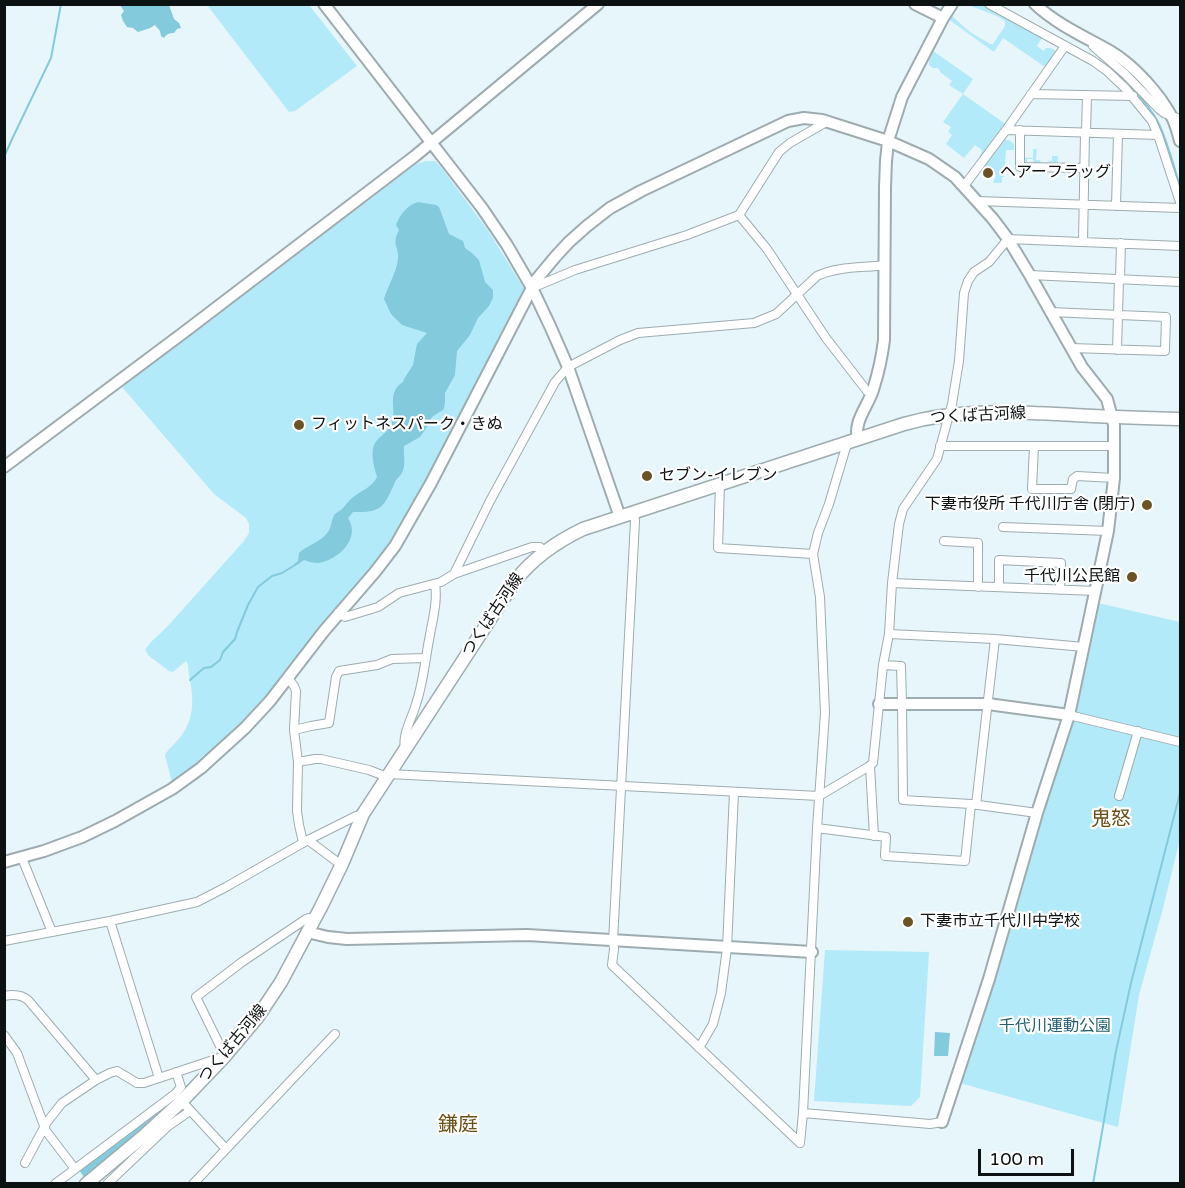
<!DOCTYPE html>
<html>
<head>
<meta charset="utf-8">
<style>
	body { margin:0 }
	#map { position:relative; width:1185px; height:1188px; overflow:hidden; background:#e7f6fa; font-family:"Varela Round",sans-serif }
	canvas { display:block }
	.frame { position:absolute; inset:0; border:6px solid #0c1112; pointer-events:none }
	.scale { position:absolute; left:978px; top:1149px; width:96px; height:27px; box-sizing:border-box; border:3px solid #0c1112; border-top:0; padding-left:8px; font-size:18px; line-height:21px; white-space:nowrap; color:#0c1112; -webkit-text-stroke:4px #fff; paint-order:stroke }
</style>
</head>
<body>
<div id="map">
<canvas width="1185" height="1188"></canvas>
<div class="frame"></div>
<div class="scale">100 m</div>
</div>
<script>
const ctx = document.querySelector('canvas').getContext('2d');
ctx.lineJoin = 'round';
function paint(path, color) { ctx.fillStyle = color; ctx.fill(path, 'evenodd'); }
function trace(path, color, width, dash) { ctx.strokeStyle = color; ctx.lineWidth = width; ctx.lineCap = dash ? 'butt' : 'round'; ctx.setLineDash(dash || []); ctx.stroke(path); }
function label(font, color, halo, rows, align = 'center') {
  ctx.font = font + ' "Varela Round","Noto Sans JP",sans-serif'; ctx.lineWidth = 4.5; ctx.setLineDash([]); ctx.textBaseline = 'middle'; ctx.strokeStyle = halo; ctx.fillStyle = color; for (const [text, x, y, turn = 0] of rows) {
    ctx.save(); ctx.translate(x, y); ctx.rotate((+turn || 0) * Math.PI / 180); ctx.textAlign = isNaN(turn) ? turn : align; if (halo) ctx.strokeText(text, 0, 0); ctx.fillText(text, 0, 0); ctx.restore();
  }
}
paint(new Path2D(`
	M207,5H309L357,66L295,111L289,112Z
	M968,5H983L987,6L1043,36L1037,46L1044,51L1046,48H1051L1056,51L1055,53L1057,54L1048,69L1003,38L994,52L948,19L950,16H952L970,32L990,44H993L1005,26V21L997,16Z
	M933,51L973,79L963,94L1007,125L981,161L979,159L982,150L975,145L964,158L946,144L952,135L948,132L951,127L943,122L963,94L949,85L952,81L941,73L938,68H933L929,65V61Z
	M1006,132V140H1009L1014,144V150H1006L1004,177H1002V182L1001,183H993L996,175L982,165Z
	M1033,149H1037L1036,160H1040L1041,163H1047L1049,161H1052V156H1058V165H1034L1033,159H1027V164L1022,163V157L1033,158Z
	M426,161H435L440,166L487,229L525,290L447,443L419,494L379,559L319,629L274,689L241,726L186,774L172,783L165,755C169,747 178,742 183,733C190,723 193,710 192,697C192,685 188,675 188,664L186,661L173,672L169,671L149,656L145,650L151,642L167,627L243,542L249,533V524L246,518L214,494L122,387L416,164Z
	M1094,602L1180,622V839L1162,912L1139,995L1118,1127L956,1082L1037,813Z
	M825,950L929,952L920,1097L911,1106L814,1101Z`), '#b3eaf9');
paint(new Path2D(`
	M171,1100L172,1103L145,1127L84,1177L79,1170Z`), '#83cbdd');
paint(new Path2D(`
	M120,5H169L174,19L179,23L181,28L177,29L174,33C170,33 166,34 164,38L161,36L160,31L155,25L150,28L138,32L133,28L127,27L123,21L121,15L124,11Z
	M418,202L436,205L439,207L449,234L463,241L465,248L472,253L479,260L485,282L493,290V298L489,306L478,318L470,335L457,351L455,375L445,393V402L444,409L432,417L427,427L420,437L404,446C403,454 406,463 403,470C402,475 397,478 395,482C384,507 382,513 353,512L348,518C361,538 339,560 318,563C313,563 309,562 304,560L297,565H295L294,564L298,561L299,553C307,545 320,543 328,532C332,527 331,519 335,514C337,512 340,511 343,508C346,505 348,501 352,498C361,490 372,488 377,477C375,470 371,457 373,449C375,437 388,434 392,423C397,408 386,393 403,382L404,379L413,365L417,344L427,333L402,325L391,314L384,299C388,285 397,272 398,258C399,246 391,245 399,230L396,225C400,215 407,205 418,202Z
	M935,1032L950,1033L948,1056H934Z`), '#82cadc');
trace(new Path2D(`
	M1098,60C1118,72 1149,103 1159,124C1168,144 1174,166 1180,187
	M4,157L13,137L51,58L61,4
	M190,680L204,668L211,667L220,660L223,652L235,639L237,632L248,605L258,587L272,576L282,573L295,565
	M1093,1184L1116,1051L1131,983L1180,793`), '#82cadc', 2);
const street = new Path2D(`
	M989,4L1093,61L1107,71L1126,89L1152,121L1158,135L1180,202
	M1093,46L1125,74L1159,109L1164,113L1180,119
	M1031,94L1133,96
	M1006,130L1158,135
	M1020,130V167L1084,168
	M1086,133L1087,95
	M964,186L1006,130L1065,46
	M977,201L1180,208
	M1116,206L1118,134
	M739,215L767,249L826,338L867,391L872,394
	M1083,242L1085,133
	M1030,275L1180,282
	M1120,279L1121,243
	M532,288L575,270L687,235L739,215L779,152L790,143L828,121
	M1050,312L1166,317L1165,351L1071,348
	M1117,350L1119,279
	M940,446H1115
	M1034,446L1032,489H1071L1073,479L1077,476L1114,478
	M720,484L718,548L813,554
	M634,512L635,521L613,941L614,949L612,965L800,1143
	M1003,527L1108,531
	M944,541L978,543V587
	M454,574L490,501L555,382L568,367L620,340L638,333L754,323L776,314L817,276C837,266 864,268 885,265
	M892,583L1096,591
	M999,587V560L1061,563L1060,590
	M338,613L345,617L378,607L399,593L441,582L454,574L532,547H540L544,551
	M889,634L995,639L1084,647
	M883,665L901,666L902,703L903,800L971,804
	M288,678L294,686L296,691L294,730L298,762L297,811L299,825L303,842
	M1069,715L1180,742
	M294,730L311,726L329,723L336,677L339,671L377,665L392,659L426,658
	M405,749C402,733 412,719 416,704C423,684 425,661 429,640C432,622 438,602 435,584
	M298,762L315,759H321L369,770L387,777
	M870,766L874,836
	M389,774L819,796L868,767L873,763L883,665L889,634L892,583L899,524L903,509L937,459L952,404L959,361L964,293L968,281L974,272L989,262L1008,239L1180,246
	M1119,796L1138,731
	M976,805L995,639
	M817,828L886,837L885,856L965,861L971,804L1037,813
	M308,840L336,861L342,864
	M22,858L52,932
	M110,921L159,1078L225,1056L196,997L242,962L306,919L309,918L314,920
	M4,941L110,921L197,902L226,887L308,840L356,816L363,814
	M4,996C13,994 21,994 28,1000L96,1080
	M4,1035L17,1053L46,1131L75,1169
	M699,1048L713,1024L721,993L727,948L734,792
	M175,1094L181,1087L176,1072
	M803,1113L930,1124L942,1122
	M800,1143L803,1113L817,828L825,713L820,597L813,554L818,533L829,504L846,447V442
	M25,1163L47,1122L62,1103L96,1080L110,1073L117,1071L137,1083H144L159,1078
	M55,1184L175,1094L226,1149
	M107,1184L167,1127L190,1111
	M193,1184L335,1034`);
const secondary = new Path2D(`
	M324,4L482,208L507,245L532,288L550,326L568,367L620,517
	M915,4L943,18
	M1035,4C1056,24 1085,37 1110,51C1135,66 1159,93 1173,119C1176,126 1178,133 1180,141
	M858,439C853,422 868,406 873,390C878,374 882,357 884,340L885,187L886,161L888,141L902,97L943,18L952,4
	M4,467L187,330L415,156L598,4
	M879,704H988L1069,715
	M4,862L44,851L82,837L115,821L172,789L201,768L213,757L245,728L270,701L324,631L375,572L395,546L431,483L536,280L556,256L569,242L587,226L610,208L641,191L788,121L804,118L822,120L888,141L929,159L955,177L993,219L1008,239L1031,277L1082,367L1107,399L1114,425V478L1108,531L1069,715L1037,813L989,979L942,1122
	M307,932L328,937L347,939L527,935L812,952`);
const primary = new Path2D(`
	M86,1184L146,1134L182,1101L225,1056L257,1018L281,982L321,907L342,864L363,814L515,581C533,558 556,542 583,529L904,424C959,408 1017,412 1074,415C1109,417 1145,418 1180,419`);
trace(street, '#9eacaf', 10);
trace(secondary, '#9eacaf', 14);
trace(primary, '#9eacaf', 15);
trace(street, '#fff', 8);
trace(secondary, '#fff', 10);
trace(primary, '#fff', 12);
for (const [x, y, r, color] of [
	[988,173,6,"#6c5324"],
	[299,425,6,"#6c5324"],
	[647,476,6,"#6c5324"],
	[1147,505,6,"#6c5324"],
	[1132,577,6,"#6c5324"],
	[908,922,6,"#6c5324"]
]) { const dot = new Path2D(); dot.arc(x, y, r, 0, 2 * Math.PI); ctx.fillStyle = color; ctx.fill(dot); trace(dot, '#fff', 2); }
label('16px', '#0c1112', '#fff', [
	["ヘアーフラッグ",1000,173],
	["フィットネスパーク・きぬ",311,425],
	["セブン-イレブン",659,476],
	["下妻市役所 千代川庁舎 (閉庁)",1135,505,"right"],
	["千代川公民館",1120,577,"right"],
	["下妻市立千代川中学校",920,922]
], 'left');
label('16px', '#0c1112', '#fff', [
	["つくば古河線",978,416,-3],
	["つくば古河線",493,615,-56],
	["つくば古河線",233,1044,-50]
]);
label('16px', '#245f6d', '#fff', [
	["千代川運動公園",1055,1027]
]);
label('20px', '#6a4e16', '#fff', [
	["鬼怒",1111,820],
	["鎌庭",458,1126]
]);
</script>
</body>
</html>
